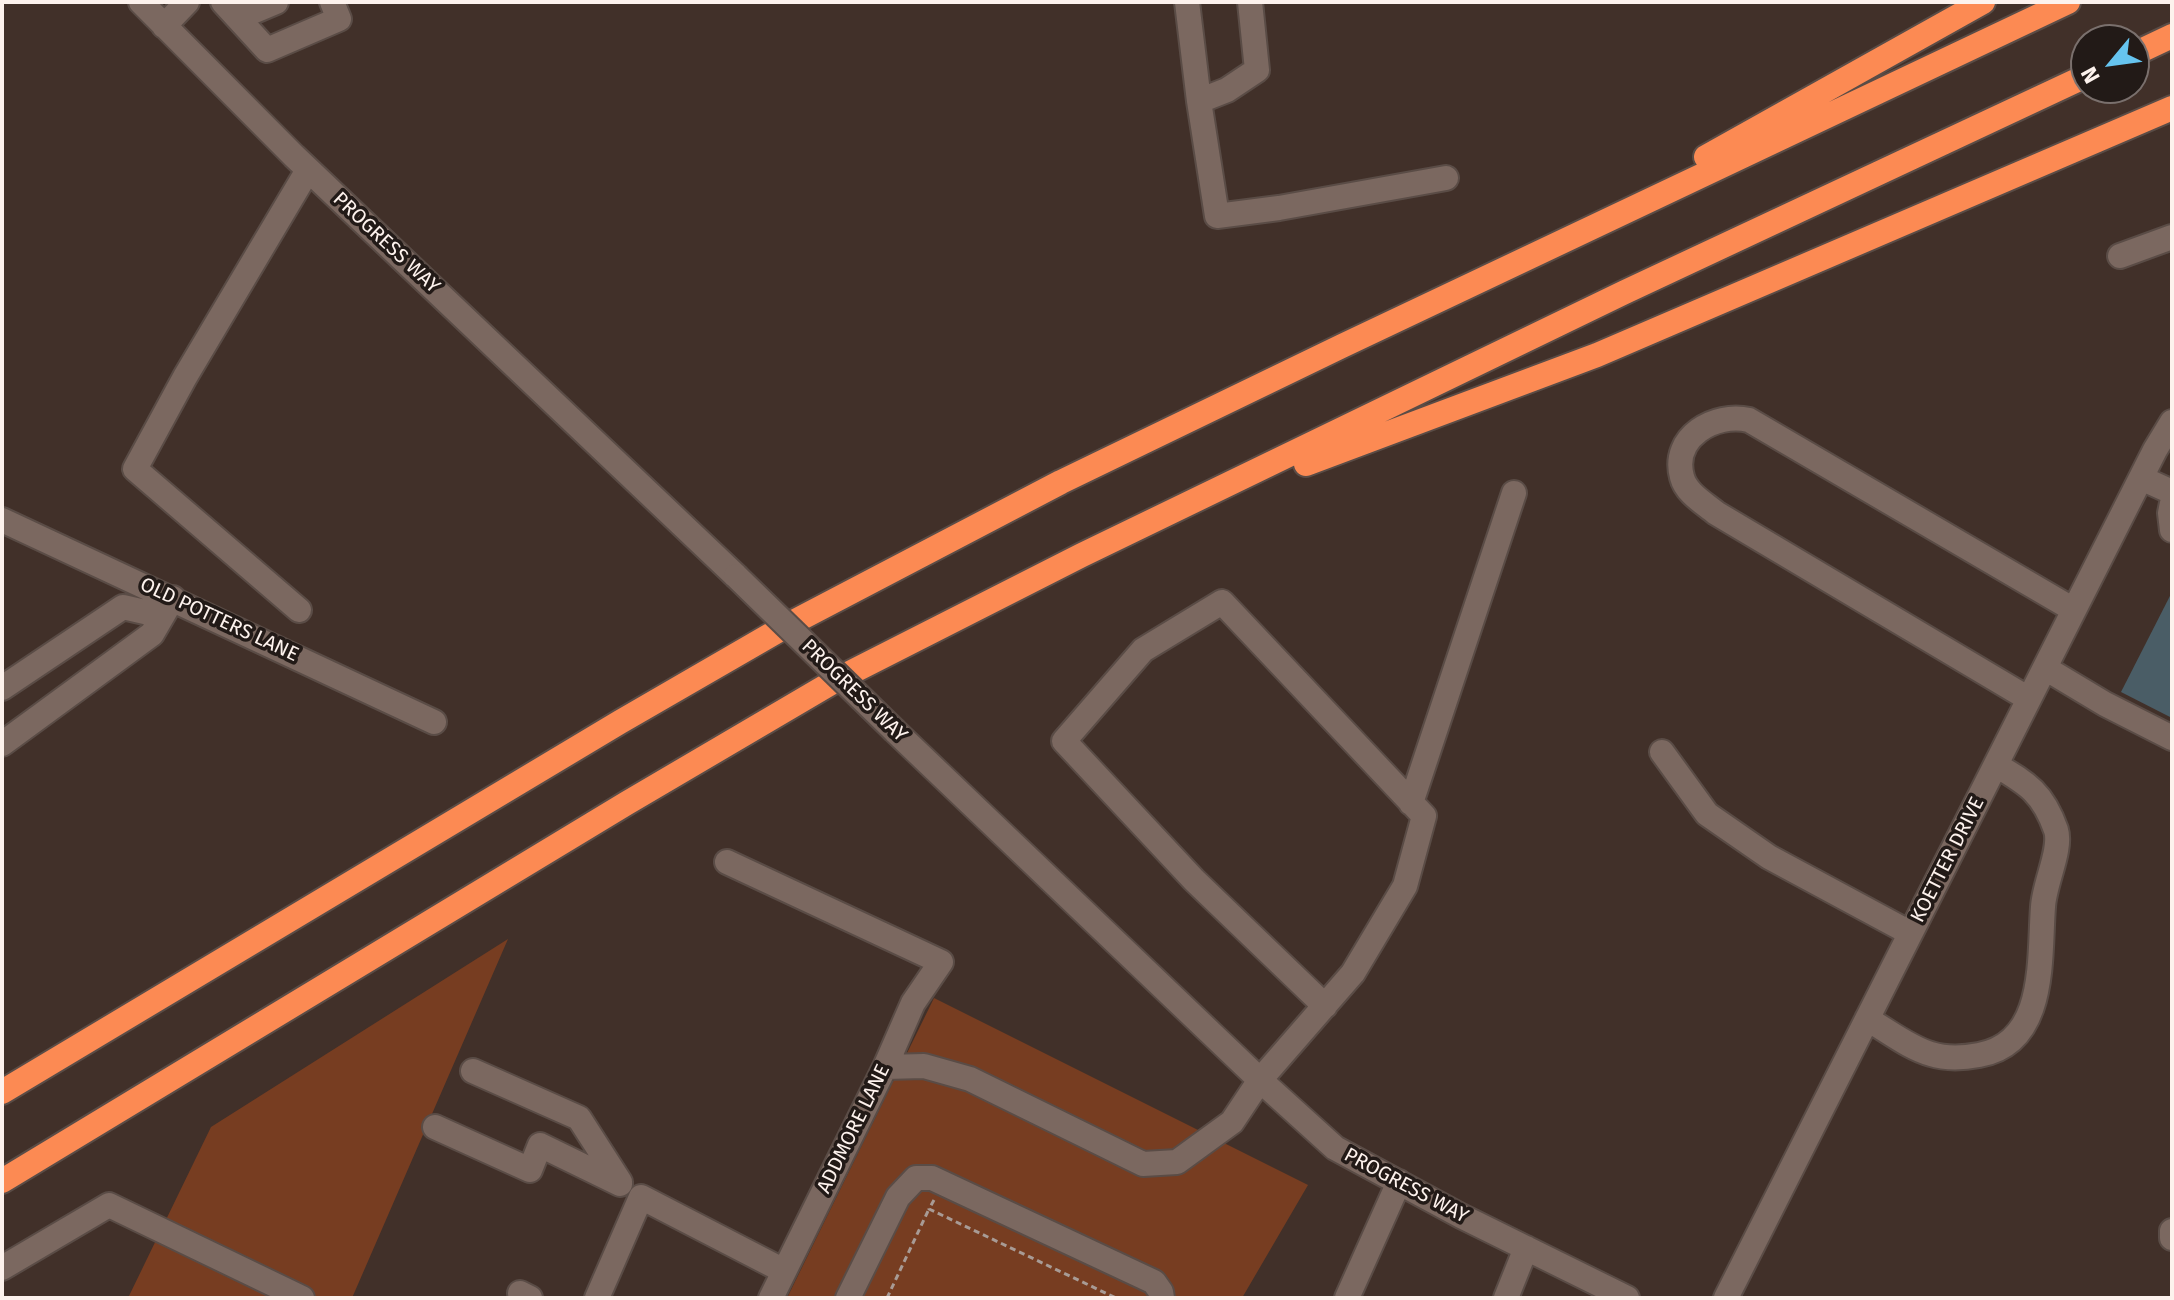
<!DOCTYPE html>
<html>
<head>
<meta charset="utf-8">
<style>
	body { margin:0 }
	#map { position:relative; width:2174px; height:1300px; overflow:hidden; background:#413029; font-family:"Fira Sans",sans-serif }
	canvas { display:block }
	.frame { position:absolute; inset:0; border:4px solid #fdf2ed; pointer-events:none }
	.north { position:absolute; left:2070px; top:24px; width:80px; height:80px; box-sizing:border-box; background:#221a17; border:2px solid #7a706d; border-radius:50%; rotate:241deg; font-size:22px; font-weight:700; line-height:32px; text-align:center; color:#fdf2ed }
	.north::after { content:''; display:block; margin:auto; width:28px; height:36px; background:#66c4ef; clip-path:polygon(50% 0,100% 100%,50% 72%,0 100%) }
</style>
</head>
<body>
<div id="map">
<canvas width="2174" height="1300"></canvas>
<div class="frame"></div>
<div class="north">N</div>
</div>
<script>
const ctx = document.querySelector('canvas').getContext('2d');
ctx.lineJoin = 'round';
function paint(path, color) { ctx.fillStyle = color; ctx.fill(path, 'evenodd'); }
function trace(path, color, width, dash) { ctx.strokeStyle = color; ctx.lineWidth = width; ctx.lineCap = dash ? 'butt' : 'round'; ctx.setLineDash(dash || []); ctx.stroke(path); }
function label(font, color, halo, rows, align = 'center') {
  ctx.font = font + ' "Fira Sans",sans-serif'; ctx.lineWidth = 7; ctx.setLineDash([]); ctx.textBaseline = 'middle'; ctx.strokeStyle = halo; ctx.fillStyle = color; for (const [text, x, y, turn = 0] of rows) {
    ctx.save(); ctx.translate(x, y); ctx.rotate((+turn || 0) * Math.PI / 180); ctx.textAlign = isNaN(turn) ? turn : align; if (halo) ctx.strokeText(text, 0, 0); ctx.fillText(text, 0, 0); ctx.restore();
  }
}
paint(new Path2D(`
	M508,939L352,1298H128L211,1127Z
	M934,998L1308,1185L1242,1298H787Z`), '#773d21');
paint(new Path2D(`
	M2172,592V718L2121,692Z`), '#4a5d66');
const minor = new Path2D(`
	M141,2L294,156L736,576
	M223,2L267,50L339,19L332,2
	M1187,2L1199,101L1217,216L1279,208L1446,178
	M238,18L276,2
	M164,26L187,2
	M1199,101L1227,90L1257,70L1250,2
	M2120,256L2172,237
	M2141,478L2172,492
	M2172,503L2170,513L2172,530
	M2,520L434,722
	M299,610L135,469L185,377L308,170
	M2045,668L2105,704L2172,738
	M2,688L123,607L162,616
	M2029,699L1716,513C1704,503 1686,493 1682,477C1671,437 1715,412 1749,420L2074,610
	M895,731L1260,1080L1335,1148L1461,1216L1627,1298
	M2,744L152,634L173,598
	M1662,752L1707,814L1769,857L1910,933
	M1411,803L1514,493
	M727,862L941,962L913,1003L885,1067L771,1298
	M1867,1019C1887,1030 1909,1048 1931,1054C1947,1059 1963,1058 1979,1055C2047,1043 2039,959 2043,907C2044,884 2062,849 2056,830C2043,793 2028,784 1996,765
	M885,1067L924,1066L970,1079L1143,1164L1177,1162L1232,1122L1260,1080L1353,973L1405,886L1424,816L1222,602L1143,650L1064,741L1194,880L1325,1006
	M473,1071L579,1118L620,1182
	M435,1127L530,1170L540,1145L620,1184
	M2172,1231V1238
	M2,1268L109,1205L302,1298
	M520,1293L530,1298
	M597,1298L641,1197L784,1271
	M848,1298L898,1197L916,1178H932L1154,1282L1161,1292L1162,1298
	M1347,1298L1399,1182
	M1506,1298L1526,1248
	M1726,1298L2155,450L2172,422`);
const highway = new Path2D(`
	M2134,54L2172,36
	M1706,157L1983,2
	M1306,464L1597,355L2172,108
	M2,1092L620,722L786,626L1061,482L1342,346L2068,2
	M2,1181L627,803L838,679L1082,555L1625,292L2086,76`);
trace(minor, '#5a4c46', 28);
trace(highway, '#5a4c46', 28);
trace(new Path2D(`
	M934,1200L929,1209L1116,1298
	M887,1298L929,1209`), '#a89b95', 3, [6, 4]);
trace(minor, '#7b6860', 24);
trace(highway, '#fc8a53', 24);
const minorBridge = new Path2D(`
	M736,576L895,731`);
trace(minorBridge, '#5a4c46', 28, []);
trace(minorBridge, '#7b6860', 24);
label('20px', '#fdf2ed', '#221a17', [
	["PROGRESS WAY",386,243,43],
	["OLD POTTERS LANE",219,620,25],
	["PROGRESS WAY",854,691,44],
	["KOETTER DRIVE",1948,860,-63],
	["ADDMORE LANE",854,1129,-64],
	["PROGRESS WAY",1406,1186,28]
]);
</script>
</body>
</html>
